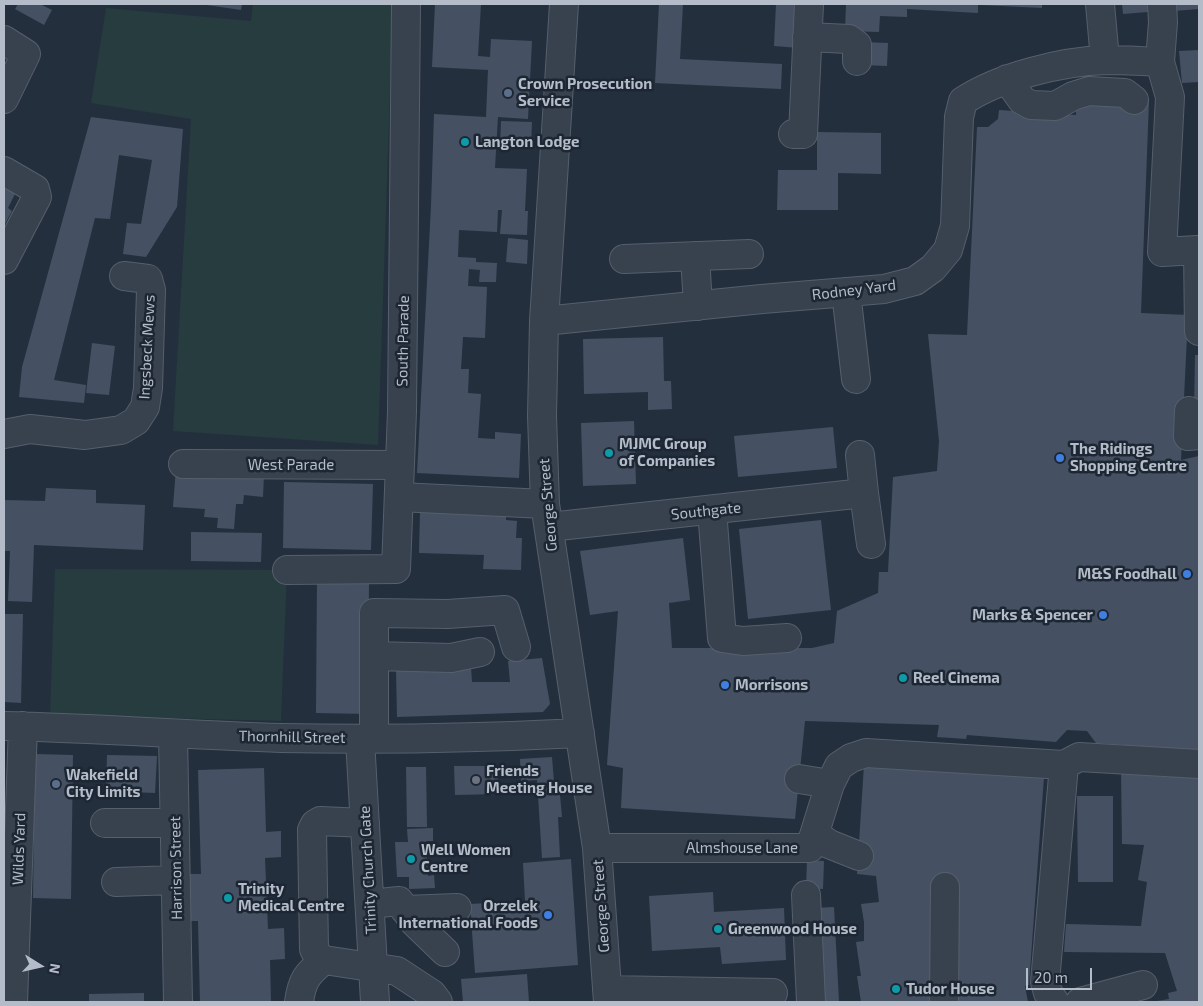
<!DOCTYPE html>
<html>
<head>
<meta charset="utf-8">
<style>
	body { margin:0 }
	#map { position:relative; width:1203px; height:1006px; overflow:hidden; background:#242f3e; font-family:"Exo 2",sans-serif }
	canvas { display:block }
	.frame { position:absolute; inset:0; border:5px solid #b4bcc9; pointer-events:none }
	.north { position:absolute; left:15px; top:941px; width:50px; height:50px; -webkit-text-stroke:4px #1d2633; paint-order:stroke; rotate:100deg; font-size:14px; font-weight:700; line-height:20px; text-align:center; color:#b4bcc9 }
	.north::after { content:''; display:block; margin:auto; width:18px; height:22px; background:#b4bcc9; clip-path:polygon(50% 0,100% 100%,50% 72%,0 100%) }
	.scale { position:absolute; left:1026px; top:968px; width:66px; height:22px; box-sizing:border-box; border:2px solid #b4bcc9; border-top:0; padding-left:6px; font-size:15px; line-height:18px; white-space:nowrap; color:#b4bcc9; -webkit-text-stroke:4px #1d2633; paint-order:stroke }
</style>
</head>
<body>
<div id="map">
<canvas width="1203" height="1006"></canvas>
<div class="frame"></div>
<div class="north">N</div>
<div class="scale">20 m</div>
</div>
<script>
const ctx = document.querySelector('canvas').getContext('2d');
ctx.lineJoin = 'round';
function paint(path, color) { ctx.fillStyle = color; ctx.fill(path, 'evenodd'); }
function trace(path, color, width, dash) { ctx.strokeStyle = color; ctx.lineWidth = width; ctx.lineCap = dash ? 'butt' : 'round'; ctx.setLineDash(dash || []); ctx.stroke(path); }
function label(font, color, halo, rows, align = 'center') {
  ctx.font = font + ' "Exo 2",sans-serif'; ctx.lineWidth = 5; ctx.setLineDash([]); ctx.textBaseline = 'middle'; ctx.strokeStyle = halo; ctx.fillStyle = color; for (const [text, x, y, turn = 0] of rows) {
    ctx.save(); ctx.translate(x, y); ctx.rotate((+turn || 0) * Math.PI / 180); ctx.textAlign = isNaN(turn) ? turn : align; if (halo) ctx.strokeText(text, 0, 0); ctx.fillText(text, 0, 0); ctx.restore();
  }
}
paint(new Path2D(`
	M253,4H393L378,445L173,431L191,119L91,103L106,8L251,21Z
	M55,569L287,570L281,721L50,715Z`), '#263c3f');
paint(new Path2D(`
	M18,4H40L52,10L44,25L15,9Z
	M200,4H242L241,10Z
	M435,4H481L478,56L490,57L491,39L532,41L528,119L498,117L495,168L527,169L525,211H528L527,235L500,234L502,210H498L497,232L459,230L458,257L476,258V262L497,263L496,282H479L480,270L469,269L468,286L487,287L485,338L463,337L461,369H469L468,393L481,394L478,438L495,439V432L521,434L519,478L417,473L431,206L434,114L486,117L488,70L432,67Z
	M659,4H683L680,59L782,64L781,89L655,83Z
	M776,4H802L799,48L774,46Z
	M846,4H978V13L907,9V17L880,16L879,32L845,31Z
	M981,4H1042V8L981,5Z
	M1122,4H1147L1148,12L1123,14Z
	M1174,4H1199V9L1174,11Z
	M863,42L888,43L887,66L862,65Z
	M1199,50V82L1182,83L1179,51Z
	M1076,97L1149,100L1141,313L1188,315L1181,460L1199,456V750L1096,743L1087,731L1067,730L1056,742L967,735L966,739L937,737L939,725L805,721L795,819L621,808L623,768L607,765L618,611L590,615L580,551L683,538L690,600L669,603L672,648H812L834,643L837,611L878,593L879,572H888L893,477L937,471L939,441L928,334L967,335L977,127H988L998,119L999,110L1076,115Z
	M91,117L183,129L177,207L146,257L123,254L127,223L141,224L152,160L119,155L110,219L95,218L54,380L86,385L84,403L19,397L22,367Z
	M501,121L532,122L531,148L500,147Z
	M817,132L881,133V174L838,173V210H777L778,170H817Z
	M4,185L16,192L8,208L12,211L4,226Z
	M508,238L528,240L527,264L506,262Z
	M663,337L664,381H671L672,409L648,410V392L584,394L583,339Z
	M92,343L115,346L109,395L86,393Z
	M1195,355H1199V410H1194Z
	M634,421L636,484L583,486L581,423Z
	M833,427L837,468L738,477L734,436Z
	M176,468L264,474L263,497L244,495L243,504H236L234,529L217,528L218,518L204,517L205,509L173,507Z
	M284,482L373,484L371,550L283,548Z
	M46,488L96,490V503L145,505L143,550L34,545L32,602L8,601L10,551H4V500L45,501Z
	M420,512L506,514V520L517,521L516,538H522L521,570L483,569L484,555L419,553Z
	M821,520L831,610L748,619L739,529Z
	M191,532L262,533L261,562L191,561Z
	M317,580H369L368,714L316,713Z
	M4,614H23L21,703L4,702Z
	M542,658L550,704L543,712L397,717L396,669L471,667L472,682H510L508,661Z
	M35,754L73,755L71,899L33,898Z
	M107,755L157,756L155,793L106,791Z
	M552,757L555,795H560L562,817H558L560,857L542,858L537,780L521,781L520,759Z
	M864,765L1044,777L1029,985L1025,986L1028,1002H861L857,976H861L856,942L864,941V922L861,904L879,902L876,876L857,874Z
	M454,766H498V794L455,795Z
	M406,767H426L427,827H407Z
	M264,768L266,832L281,831V857L265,858L268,929L284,928L285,959L270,960L271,1002H200L198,921H189L188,874H201L198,770Z
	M1121,770L1199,773V1002H1151L1169,999L1168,993L1177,991L1165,953L1064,952L1066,924L1141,926L1147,882L1138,880L1144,845L1122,844Z
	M1077,796H1113V882H1078Z
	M4,804L15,805L16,853L4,852Z
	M433,828V841H426L428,876L434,875L435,888L409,889V877H397L395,842H408L407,829Z
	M571,859L578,965L475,973L470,904L525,901L523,863Z
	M807,860L824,861L823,889L806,888Z
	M713,892L714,912L784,908L786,960L722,964L720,947L652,951L649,896Z
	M834,907L839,1002H818L814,908Z
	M527,974L529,1002H463L461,979Z
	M144,993V1002H89V994Z`), '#455162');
const minor = new Path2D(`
	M564,4L544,321L542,416L545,504L597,848L608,1002
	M1100,4L1105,60
	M1162,4L1163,22L1160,62L1170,97L1162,252L1198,250L1199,331
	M807,37L849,39L857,45V61
	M4,40L26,54L4,99
	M1007,79L1022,100L1031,105L1055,106L1073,96L1089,91L1125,93L1134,100
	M793,134H803L809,4
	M4,171L35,189L37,197L4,260
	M695,256L698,306
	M624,259L749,254
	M846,292L856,379
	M544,321L762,299L884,289L915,281L933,268L948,250L955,226L959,117L963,101C999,77 1062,61 1106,60C1124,60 1142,61 1160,62
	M1189,411L1188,436L1199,435
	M4,434L30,429L85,435L121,430L136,421L145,407L148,388L151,290L148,279L124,276
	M183,464L399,465
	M864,493L871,544
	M399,497L545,504
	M712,510L722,638L743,641L787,638
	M549,527L864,493L860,455
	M287,570L396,569L402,411L406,4
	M374,656L451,658L480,652
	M4,726C96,728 188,735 281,738C381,740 481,738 580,733
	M173,734L178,1002
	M360,739L375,1002
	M374,739V613L448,614L505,610L516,647
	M1064,765L1079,757L1199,764
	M799,779L830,784
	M105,823H175
	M365,823L320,821L315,824L312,830L314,949L317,955L324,960L397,971L432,994L438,1002
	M815,834L829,844L859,856
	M597,848H810L830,784L839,766L851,758L866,753L1064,765L1045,982L1048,993L1055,1002
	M116,882L176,880
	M806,895L811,1002
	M370,904L399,901L414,922L445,952
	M405,910L457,908
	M607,990L773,993
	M13,1002L23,726
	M299,1002C302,980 307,974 324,960
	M944,1002L945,887
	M1080,1002L1143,985`);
trace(minor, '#565f6c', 30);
trace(minor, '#38414e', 28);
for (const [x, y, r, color] of [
	[508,93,5,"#5c6f8a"],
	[465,142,5,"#0f9aa8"],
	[609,453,5,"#0f9aa8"],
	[1060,458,5,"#3f7fe0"],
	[1187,574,5,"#3f7fe0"],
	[1103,615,5,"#3f7fe0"],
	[903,678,5,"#0f9aa8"],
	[725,685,5,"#3f7fe0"],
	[476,780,5,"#6b7280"],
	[56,784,5,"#5c6f8a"],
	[411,859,5,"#0f9aa8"],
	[228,898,5,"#0f9aa8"],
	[548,915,5,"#3f7fe0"],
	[718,929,5,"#0f9aa8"],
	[896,989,5,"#0f9aa8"]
]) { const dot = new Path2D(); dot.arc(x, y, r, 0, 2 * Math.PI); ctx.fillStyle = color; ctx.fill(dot); trace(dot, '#1d2633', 2); }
label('bold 15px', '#b4bcc9', '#1d2633', [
	["Crown Prosecution",518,84],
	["Service",518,101],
	["Langton Lodge",475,142],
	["MJMC Group",619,444],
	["of Companies",619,461],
	["The Ridings",1070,449],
	["Shopping Centre",1070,466],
	["M&S Foodhall",1177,574,"right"],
	["Marks & Spencer",1093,615,"right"],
	["Reel Cinema",913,678],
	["Morrisons",735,685],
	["Friends",486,771],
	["Meeting House",486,788],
	["Wakefield",66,775],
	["City Limits",66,792],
	["Well Women",421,850],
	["Centre",421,867],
	["Trinity",238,889],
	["Medical Centre",238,906],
	["Orzelek",538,906,"right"],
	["International Foods",538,923,"right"],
	["Greenwood House",728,929],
	["Tudor House",906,989]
], 'left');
label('15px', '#b4bcc9', '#1d2633', [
	["Rodney Yard",854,290,-7],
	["South Parade",403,341,-89],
	["Ingsbeck Mews",147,347,-87],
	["West Parade",291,465],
	["George Street",548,505,-95],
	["Southgate",706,511,-6],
	["Thornhill Street",292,737,1],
	["Almshouse Lane",742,848],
	["Wilds Yard",19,849,-88],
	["Harrison Street",176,868,-91],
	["Trinity Church Gate",368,870,-93],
	["George Street",601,906,-94]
]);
</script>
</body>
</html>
